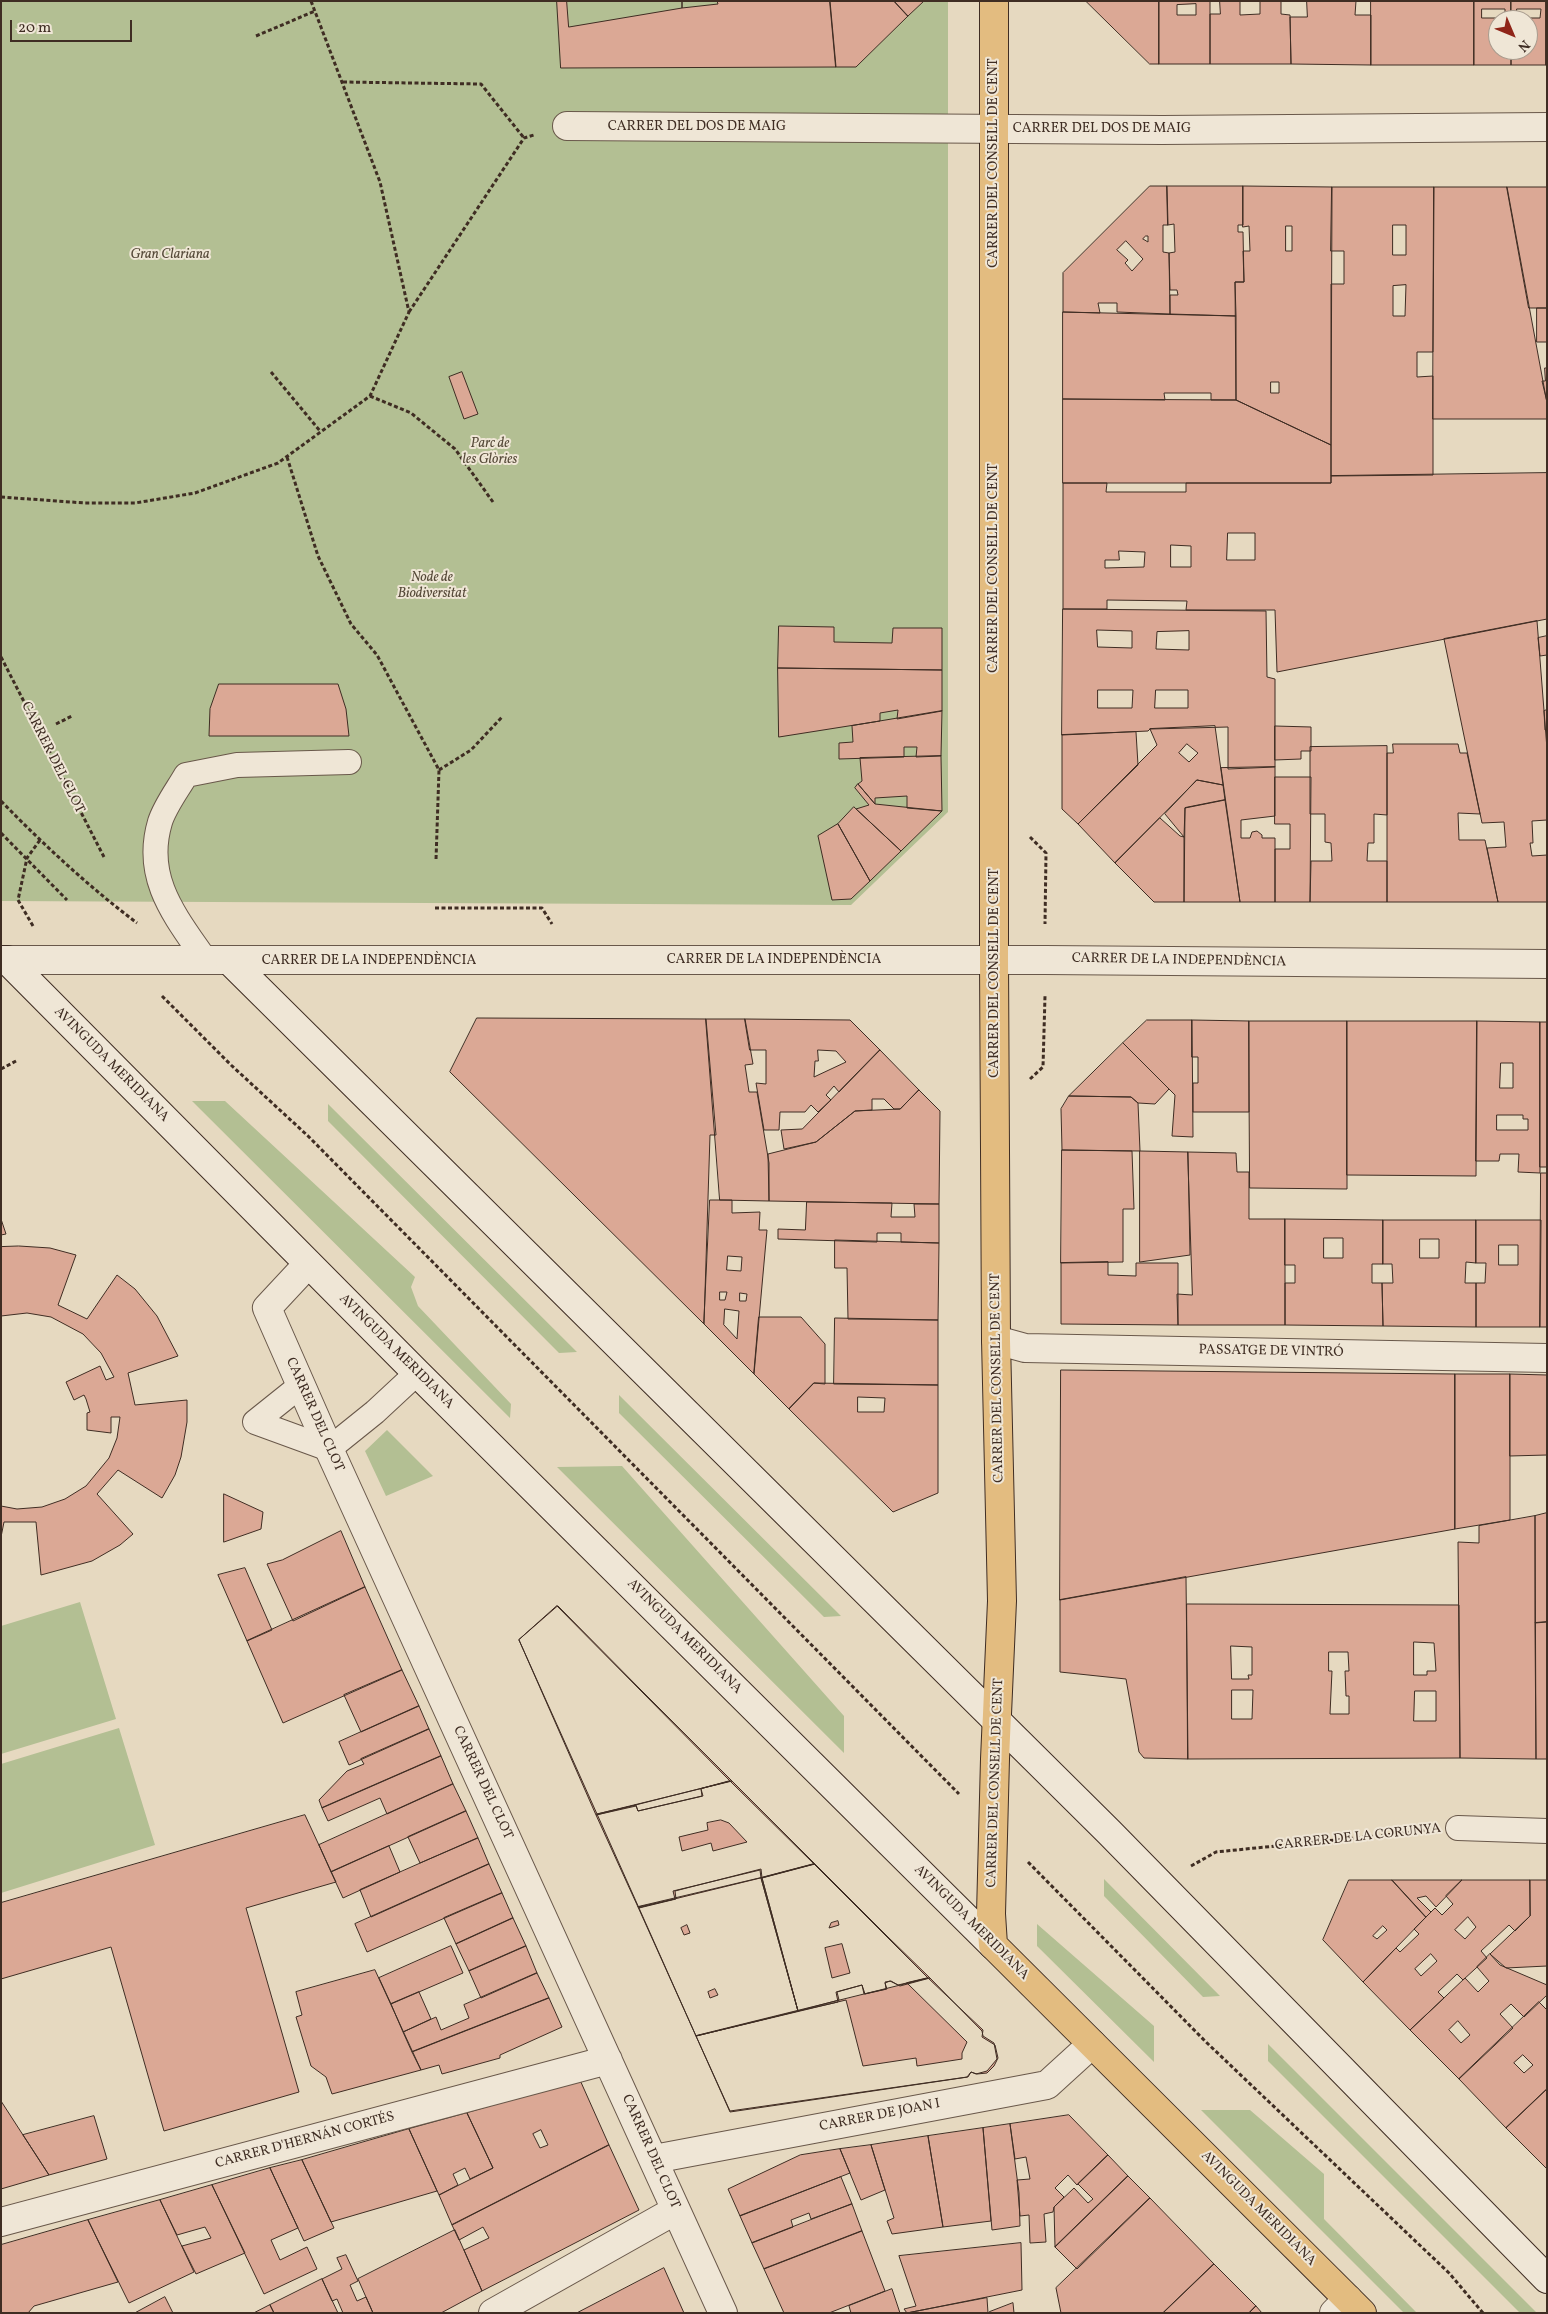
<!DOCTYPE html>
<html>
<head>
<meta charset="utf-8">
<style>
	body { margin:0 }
	#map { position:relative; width:1548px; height:2314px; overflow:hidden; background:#e6d9c0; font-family:Vollkorn,serif }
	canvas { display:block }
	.frame { position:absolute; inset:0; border:2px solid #3f2d23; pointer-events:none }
	.north { position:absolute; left:1488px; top:10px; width:50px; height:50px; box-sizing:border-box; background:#efe6d6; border:1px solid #a99c8e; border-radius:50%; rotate:135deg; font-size:14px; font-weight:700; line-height:20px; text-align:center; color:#3f2d23 }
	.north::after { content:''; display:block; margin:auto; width:18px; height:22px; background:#8f2418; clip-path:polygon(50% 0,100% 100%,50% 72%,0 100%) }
	.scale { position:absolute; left:10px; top:20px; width:122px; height:22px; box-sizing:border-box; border:2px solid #3f2d23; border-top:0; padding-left:6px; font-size:15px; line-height:18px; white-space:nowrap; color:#3f2d23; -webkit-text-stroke:4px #efe6d6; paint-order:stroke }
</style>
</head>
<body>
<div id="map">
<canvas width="1548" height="2314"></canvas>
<div class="frame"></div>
<div class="north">N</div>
<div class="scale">20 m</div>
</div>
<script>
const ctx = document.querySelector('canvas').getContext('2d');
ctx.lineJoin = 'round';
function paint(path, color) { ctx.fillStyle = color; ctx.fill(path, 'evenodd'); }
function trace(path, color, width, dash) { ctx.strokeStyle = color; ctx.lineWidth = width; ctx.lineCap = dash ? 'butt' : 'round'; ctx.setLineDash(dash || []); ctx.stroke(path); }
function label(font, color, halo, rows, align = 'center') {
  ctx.font = font + ' Vollkorn,serif'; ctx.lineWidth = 4; ctx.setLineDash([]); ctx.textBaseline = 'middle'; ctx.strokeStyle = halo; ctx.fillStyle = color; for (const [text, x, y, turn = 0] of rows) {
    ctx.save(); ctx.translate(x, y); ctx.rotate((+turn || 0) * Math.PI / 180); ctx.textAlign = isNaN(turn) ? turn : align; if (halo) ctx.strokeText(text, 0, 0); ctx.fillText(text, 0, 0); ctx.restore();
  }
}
paint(new Path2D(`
	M1,1H948V812L851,905L1,901Z
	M192,1101H225L415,1277L411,1287L418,1306L511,1404L510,1418Z
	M328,1104L577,1352L559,1353L328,1121Z
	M619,1395L841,1616L824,1617L619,1413Z
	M387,1430L433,1476L386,1496L365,1451Z
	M622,1466L844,1716V1753L557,1467Z
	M80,1602L116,1719L1,1754V1626Z
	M119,1728L155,1845L1,1893V1764Z
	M1104,1879L1220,1996L1203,1997L1104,1896Z
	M1037,1924L1154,2026V2062L1037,1946Z
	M1268,2044L1537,2313H1520L1268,2061Z
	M1201,2110H1250L1324,2174V2219L1417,2313H1404Z`), '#b3bf93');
const building = new Path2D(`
	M557,1H682V8L718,4L717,1H830L836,67L561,68Z
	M567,1H682V8L569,27Z
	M830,1H894L908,16L856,67H836Z
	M894,1H924L908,16Z
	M1086,1H1159V64H1150Z
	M1159,1H1210V64H1159ZM1196,4V15H1177V5Z
	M1220,1H1240V15L1260,14V1H1281V14L1290,15L1291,64H1210V14H1220Z
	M1307,1H1356L1355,15H1371V65L1291,64L1290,17H1307Z
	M1371,1H1474V65H1371Z
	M1474,1H1511V20H1498V50H1511V65H1474ZM1482,9H1505V18H1482Z
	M1511,1H1546V65H1511V50H1528V20H1511ZM1517,9H1541L1540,18H1517Z
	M1546,1H1547V65H1546Z
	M1150,186H1167L1168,225H1163V252L1169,253L1170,314L1117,312V303H1098L1100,313L1063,312V273ZM1146,236H1148V242L1143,239ZM1126,241L1143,259L1132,271L1125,263L1128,260L1117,250Z
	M1167,186H1243V225H1238V232H1243L1244,282H1235L1236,316L1170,314V295H1178L1177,290H1170L1169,253L1175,252L1174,224L1168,225Z
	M1243,186L1332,187L1331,445L1236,400L1235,282H1244L1243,251H1250L1249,226L1243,227ZM1286,226H1292V251H1286ZM1271,382H1279V393H1271Z
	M1332,187H1434L1433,352H1417V377L1433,376V475L1331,476V284H1344V251H1331ZM1393,225H1406V255H1393ZM1406,285L1405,316H1393V286Z
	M1434,187H1507L1547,403V419H1433Z
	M1507,187H1547V308H1529Z
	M1537,308H1547V342H1537Z
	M1063,312L1236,316V400H1211V393H1164L1165,400L1063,399Z
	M1545,368H1547V402L1542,381H1545Z
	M462,372L478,414L464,419L449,377Z
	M1063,399L1236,400L1331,445V483H1063Z
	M1547,473V619L1277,672L1275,610H1186L1187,601L1107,600V609H1063V483H1107L1106,492H1186V483H1331V476ZM1228,533H1255V560H1227ZM1171,545L1191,546V567H1171ZM1119,551L1145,552L1144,567L1105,568V560H1119Z
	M1063,609L1266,611L1267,677L1275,679V767L1228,769V727L1150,729L1148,731L1062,735ZM1097,630L1132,631V648L1098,647ZM1189,631V650L1156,649L1157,632ZM1098,690H1133L1132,708H1098ZM1156,690H1188V708H1155Z
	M1537,621L1547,749V820L1532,821L1533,843H1530L1532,856L1547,855V902H1498L1487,848L1506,847L1504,822L1482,823L1444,639Z
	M779,626L834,627V642L892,643L893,628H942V670L778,668Z
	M1547,636V655L1540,656L1538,638Z
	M778,668L942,670V711L897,719L898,710L880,713V721L779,737Z
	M219,684H338L346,709L349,736H209L210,709Z
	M1547,710V730H1545L1544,711Z
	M942,711L941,756L916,757L917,747H904V757L839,759V743L853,742L852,726Z
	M1215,726L1223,785L1197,780L1115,863L1078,824L1157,745L1150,729ZM1187,744L1198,753L1189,762L1179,753Z
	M1275,726L1311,727V751H1301V759L1275,760Z
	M1136,732L1138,765L1078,824L1062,809V735Z
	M1393,744H1458L1460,753H1467L1480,814L1458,813L1459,840H1485L1498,902H1387V753H1393Z
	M1387,746V815L1374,814V843H1368L1367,861H1387V902H1310L1311,861H1332L1331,843L1325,842V814H1310V747Z
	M941,756L942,811L907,808V796L875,798V804L858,784L862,781L860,758Z
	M1275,767V816L1241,820V838H1250L1252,832L1257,831L1262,835V838H1275V902H1240L1221,768Z
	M1275,777H1311L1310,902H1275V849H1290V824H1275Z
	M1197,780L1223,785L1225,800L1185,808L1184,837L1165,814Z
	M858,784L875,804L942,811L901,851L856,809L869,805L855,788Z
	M1225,800L1240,902H1184L1185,808Z
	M854,807L901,851L870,881L838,824Z
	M1160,818L1180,836L1184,837V902H1154L1115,863Z
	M838,824L870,881L851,899L832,900L818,836Z
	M477,1018L706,1019L716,1135H710L704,1324L450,1072Z
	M706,1019H745L753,1064L745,1065L749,1092H757L769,1163V1201L720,1200Z
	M745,1019L850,1020L880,1050L839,1092L834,1086L826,1095L831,1100L818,1112L811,1105L805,1112H780L779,1130H764L756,1083L766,1084V1050H750ZM818,1050L836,1051L846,1062L814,1077L815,1061H818Z
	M1147,1020H1192L1193,1137L1172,1136L1175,1095L1123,1043Z
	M1192,1020L1249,1021V1112H1193V1083H1198V1057H1192Z
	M1249,1021H1347V1189L1250,1188Z
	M1347,1021H1477L1476,1176L1347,1175Z
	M1477,1021L1540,1022V1173L1518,1172L1519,1154H1500L1499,1161H1476ZM1501,1063H1513V1088H1500ZM1497,1115H1523V1119H1528V1130H1497Z
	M1540,1022H1547V1167H1540Z
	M1123,1043L1169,1089L1155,1104L1138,1103L1131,1097L1069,1096Z
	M880,1050L919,1090L900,1109H894L884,1099H872V1110L855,1111L816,1142L784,1149L781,1130L802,1129Z
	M919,1090L940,1111L939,1204L769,1201L768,1154L816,1142L855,1111L900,1109Z
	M1069,1096L1131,1097L1138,1103L1140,1151L1062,1150L1061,1109Z
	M1062,1150L1132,1151L1134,1209H1123V1262L1061,1263Z
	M1140,1151L1188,1152L1190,1255L1140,1262Z
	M1188,1152L1236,1153L1237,1172H1249V1219H1285V1325H1178L1177,1294L1192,1295Z
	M1541,1173H1547V1327H1540Z
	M710,1200H732V1213L760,1212L759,1230H767L754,1374L704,1324ZM728,1256L742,1257L741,1271L727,1270ZM720,1292H727L725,1300H720ZM740,1293L747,1294L746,1301H740ZM725,1309L739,1311L737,1339L724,1325Z
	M807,1202L892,1203L891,1217H915L914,1204H939V1243L901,1242V1233H877V1242L778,1239V1229L805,1230Z
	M1,1219L6,1234L1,1235Z
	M1285,1219L1383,1220V1264H1372V1283H1382L1383,1326L1285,1325V1283H1295V1265H1285ZM1324,1238H1343V1258H1324Z
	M1383,1220H1476V1263L1466,1262L1465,1283H1476V1327L1383,1326L1382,1283H1393L1392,1264H1383ZM1420,1239H1439V1258H1420Z
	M1476,1220H1541L1540,1327H1476V1283H1485L1486,1263H1476ZM1499,1245H1518V1265H1499Z
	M835,1240L939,1243L938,1320L848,1319L847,1268H835Z
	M19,1246L50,1248L76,1255L58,1305L87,1319L117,1275L135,1289L157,1316L178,1356L128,1373L135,1405L187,1400V1422L181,1457L175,1475L162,1498L118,1470L97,1494L133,1534L120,1545L92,1561L41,1575L36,1522H4L1,1537V1506L17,1509L42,1507L65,1499L86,1486L109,1458L117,1438L120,1417H111V1433L87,1430V1413L90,1412L86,1399L84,1395L74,1400L66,1382L100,1366L106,1380L114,1377L101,1353L83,1334L51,1317L27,1313L1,1316V1247Z
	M1108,1262V1275L1136,1276V1263H1178V1325L1061,1324V1263Z
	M759,1317H801L825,1344V1384L814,1383L789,1409L754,1374Z
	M835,1318L938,1320V1385L834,1384Z
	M1061,1370L1455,1374V1529L1060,1600Z
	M1455,1374H1510V1520L1455,1529Z
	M1510,1374L1547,1375V1455L1510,1456Z
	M814,1383L938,1385V1493L893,1512L789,1409ZM858,1397L885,1398L884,1412H858Z
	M224,1494L263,1512L261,1529L224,1542Z
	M1547,1513V1622L1535,1623V1516Z
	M1535,1516L1536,1759L1460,1758L1458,1542L1479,1543V1526Z
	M341,1531L365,1587L293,1621L267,1564L282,1560Z
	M245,1568L272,1630L247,1641L218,1575Z
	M1186,1577L1188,1759L1144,1758L1139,1752L1126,1679L1060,1672V1600Z
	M365,1587L402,1670L283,1723L247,1641Z
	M1187,1604L1459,1605L1460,1758L1188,1759ZM1414,1642L1434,1643L1436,1671H1427V1675H1414ZM1231,1646L1252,1647V1675H1248L1249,1679H1232ZM1329,1652H1348L1349,1671H1345L1346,1696H1349V1714H1330L1332,1671H1329ZM1232,1690H1253L1252,1719H1232ZM1415,1691H1436V1721H1414Z
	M557,1606L730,1781L596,1815L519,1640Z
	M558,1606L641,1690L732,1781L597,1814L519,1640Z
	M1547,1622V1759H1536L1535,1623Z
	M402,1670L419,1706L361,1732L344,1695Z
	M419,1706L429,1729L349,1765L339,1742Z
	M429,1729L441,1756L322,1808L319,1800L347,1771L364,1764L361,1759Z
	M441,1756L453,1784L387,1814L380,1798L328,1821L322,1808Z
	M730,1781L814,1864L761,1878L760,1870L673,1891L675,1899L638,1907L596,1815L636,1806L638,1811L702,1796L701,1789Z
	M732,1781L815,1864L762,1878L761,1869L675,1891L676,1899L639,1908L597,1814L636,1805L638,1811L703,1796L701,1789ZM721,1820L729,1823L747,1842L713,1851L711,1843L682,1851L679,1837L708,1830L707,1823Z
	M453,1784L466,1811L331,1872L319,1845Z
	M466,1811L478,1838L420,1863L408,1837Z
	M305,1815L336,1882L246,1908L299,2092L164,2131L111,1947L1,1979V1903Z
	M478,1838L489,1864L371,1917L360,1890Z
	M389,1846L400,1872L343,1898L331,1872Z
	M489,1864L502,1893L367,1952L355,1924Z
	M814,1864L928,1978L898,1985L891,1981L885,1982L886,1989L864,1994L862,1985L836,1992L838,2002L798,2011L761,1878Z
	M815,1864L888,1937L930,1978L900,1986L890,1981L885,1983L887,1989L865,1994L862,1985L837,1992L839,2000L798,2011L762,1878ZM838,1921L839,1925L829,1928L831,1923ZM842,1944L850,1973L832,1978L825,1948Z
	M761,1878L798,2011L696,2036L638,1907Z
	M762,1878L798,2011L696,2036L639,1908ZM687,1925L690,1933L684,1935L681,1928ZM715,1989L718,1995L710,1998L708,1992Z
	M1349,1880H1392L1426,1917L1363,1982L1323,1940ZM1383,1926L1387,1930L1377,1939L1373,1936Z
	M1392,1880H1462L1436,1907L1426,1896L1417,1898L1431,1912L1426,1917Z
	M1462,1880H1530V1916L1515,1931L1509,1925L1481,1951L1487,1958L1463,1980L1457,1974L1438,1992L1444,1998L1410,2030L1363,1982L1396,1948L1400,1952L1419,1934L1414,1929L1435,1908L1442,1915L1453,1904L1446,1896ZM1468,1917L1476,1927L1465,1939L1455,1930ZM1431,1954L1437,1961L1421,1976L1415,1969Z
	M1530,1880H1547V1966L1506,1968L1490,1954L1530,1916Z
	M502,1893L513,1918L456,1944L444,1918Z
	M513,1918L526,1946L469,1971L456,1944Z
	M451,1946L463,1973L391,2004L379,1978Z
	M526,1946L537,1973L481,1998L469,1971Z
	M1490,1954L1500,1965L1547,1985V1995L1524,2017L1511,2004L1500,2014L1513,2028L1459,2079L1410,2030L1465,1978L1478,1992L1489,1981L1477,1967ZM1458,2021L1470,2035L1461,2043L1449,2030Z
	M375,1970L421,2070L332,2094L326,2077L311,2066L296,2017L302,2015L296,1992Z
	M537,1973L549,1998L412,2052L403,2032L436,2017L441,2030L469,2018L464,2005Z
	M928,1978L983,2030L982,2037L995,2045L998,2058L994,2066L987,2073L977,2074L971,2072L967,2077L730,2111L696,2036L846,2000L863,2066L916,2058L917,2066L962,2059V2053L967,2042L907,1983Z
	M930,1978L982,2031L983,2036L994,2043L997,2059L987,2071L976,2074L971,2072L968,2077L730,2112L696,2036Z
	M419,1992L431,2019L403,2032L391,2004Z
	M549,1998L562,2027L500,2055V2058L442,2074L439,2065L421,2070L412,2052Z
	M1539,2002L1547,2010V2089L1506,2128L1459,2079ZM1523,2055L1533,2065L1524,2073L1514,2063Z
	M580,2080L609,2145L452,2225L439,2195L493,2168L467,2113ZM541,2130L548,2145L540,2148L533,2134Z
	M1547,2089V2169L1506,2128Z
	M1,2101L23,2135L49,2175L1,2189Z
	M467,2113L493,2168L470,2179L465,2168L453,2174L458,2185L439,2195L409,2129Z
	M1069,2115L1108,2155L1077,2185L1068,2175L1055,2188L1064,2197L1054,2207L1053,2212L1044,2214L1046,2242L1030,2243L1029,2215L1020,2216L1017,2180L1030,2179L1026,2157L1015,2159L1010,2124Z
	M94,2116L107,2159L49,2175L23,2135Z
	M1010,2124L1019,2193L1020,2226L992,2230L983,2128Z
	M983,2128L991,2221L943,2227L928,2136Z
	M409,2129L437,2191L331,2222L302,2160Z
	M928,2136L943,2227L892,2234L887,2221L894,2218L871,2145Z
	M609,2145L639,2210L482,2291L464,2250L489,2238L483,2227L459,2240L452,2225Z
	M871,2145L885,2190L861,2200L840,2149Z
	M840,2149L850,2173L740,2216L728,2189L800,2155Z
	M1108,2155L1128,2176L1055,2247L1054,2207L1074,2188L1088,2203L1093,2199L1078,2184Z
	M302,2160L334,2228L304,2241L270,2168Z
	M270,2168L298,2228L271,2240L280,2260L307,2247L317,2269L264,2294L212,2185Z
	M1128,2176L1150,2198L1077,2269L1055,2247Z
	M841,2177L852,2204L811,2219L809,2213L791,2220L793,2227L752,2243L740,2216Z
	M212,2185L245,2253L196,2274L182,2246L211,2238L205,2227L177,2235L160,2200Z
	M1150,2198L1214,2264L1163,2313H1061L1056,2288Z
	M160,2200L194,2272L129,2303L88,2220Z
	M852,2204L862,2231L764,2269L752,2243Z
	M88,2220L118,2282L34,2306L28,2313H1V2245Z
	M455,2230L482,2291L441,2313H373L358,2279Z
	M862,2231L885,2291L829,2313H784L764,2269Z
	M1021,2243L1022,2290L907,2313L904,2309L916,2306L899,2256Z
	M346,2255L358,2281L350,2285L357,2301L366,2297L373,2313H343L337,2299L332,2301L322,2279L342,2269L337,2258Z
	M1214,2264L1256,2306L1249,2313H1163Z
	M664,2268L684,2313H577Z
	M322,2279L338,2313H274L270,2305Z
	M892,2289L900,2313H851L849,2306Z
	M165,2297L173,2313H135Z
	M987,2298L988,2313H907Z
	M1013,2303L1014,2313H988L989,2312Z
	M270,2305L274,2313H254Z
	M1256,2306L1262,2313H1249Z`);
paint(building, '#dba895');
trace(building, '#3f2d23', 1);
const lane = new Path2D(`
	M206,961C176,917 143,879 160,822C165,806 178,789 186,775L237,765L349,762
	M300,1386L255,1422L329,1449L375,1412L417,1373
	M1458,1828L1547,1831`);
const street = new Path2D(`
	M567,126L1162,130L1547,127
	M7,960H1045L1547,964
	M308,1264L267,1308L329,1449L723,2313
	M996,1340L1025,1348L1547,1358
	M654,2159L1047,2085L1092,2044
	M1,2222L608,2060
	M493,2313L676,2210
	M1334,2313L1348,2299`);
const secondary = new Path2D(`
	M1,960H7L417,1373L993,1945
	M230,961L1109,1832L1547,2279`);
const primary = new Path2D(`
	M994,1V960L996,1340L1002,1601L995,1759L991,1914L993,1945L1362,2313`);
trace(lane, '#69584a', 26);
trace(street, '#69584a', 30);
trace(secondary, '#3f2d23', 30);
trace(primary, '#3f2d23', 30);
trace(new Path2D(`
	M256,36L315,11
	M343,82L481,84L524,138
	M409,312L524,138L534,135
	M271,372L320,431
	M370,396L411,413L455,449L493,502
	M287,457L318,556L351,624L377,655L439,770L436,860
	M1,497L85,503H135L195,493L278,463L370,396L409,312L380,182L311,1
	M1,657L104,857
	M56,724L72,716
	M439,770L471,750L502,717
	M1,801C44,845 88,886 137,923
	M1,833L67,900
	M1030,837L1046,853L1045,924
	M435,908H542L552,924
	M33,926L18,900L27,858L40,840
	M162,996L231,1065L308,1136L959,1794
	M1,1069L18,1060
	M1030,1079L1043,1067L1045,996
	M1028,1862L1206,2042L1449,2273L1483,2313
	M1191,1866L1216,1852L1425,1831`), '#3f2d23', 3, [4, 2.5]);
trace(lane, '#efe6d6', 24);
trace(street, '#efe6d6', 28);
trace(secondary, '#efe6d6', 28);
trace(primary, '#e3bc80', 28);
label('14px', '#3f2d23', '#efe6d6', [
	["CARRER DEL DOS DE MAIG",697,127],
	["CARRER DEL DOS DE MAIG",1102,129],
	["CARRER DEL CONSELL DE CENT",994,163,-90],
	["CARRER DEL CONSELL DE CENT",994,568,-90],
	["CARRER DEL CLOT",52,758,63],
	["CARRER DE LA INDEPENDÈNCIA",774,960],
	["CARRER DE LA INDEPENDÈNCIA",369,961],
	["CARRER DE LA INDEPENDÈNCIA",1179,961,1],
	["CARRER DEL CONSELL DE CENT",995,973,-90],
	["AVINGUDA MERIDIANA",111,1065,45],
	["AVINGUDA MERIDIANA",396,1352,45],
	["PASSATGE DE VINTRÓ",1271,1352,1],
	["CARRER DEL CONSELL DE CENT",998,1378,-91],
	["CARRER DEL CLOT",314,1415,66],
	["AVINGUDA MERIDIANA",684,1637,45],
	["CARRER DEL CLOT",482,1783,65],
	["CARRER DEL CONSELL DE CENT",996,1783,-88],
	["CARRER DE LA CORUNYA",1358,1838,-6],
	["AVINGUDA MERIDIANA",971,1923,45],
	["CARRER DE JOAN I",880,2116,-11],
	["CARRER D'HERNÁN CORTÉS",305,2141,-15],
	["CARRER DEL CLOT",650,2152,66],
	["AVINGUDA MERIDIANA",1258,2209,45]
]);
label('italic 14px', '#564a39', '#efe6d6', [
	["Gran Clariana",170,255],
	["Parc de",490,444],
	["les Glòries",490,460],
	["Node de",432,578],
	["Biodiversitat",432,594]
]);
</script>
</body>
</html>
